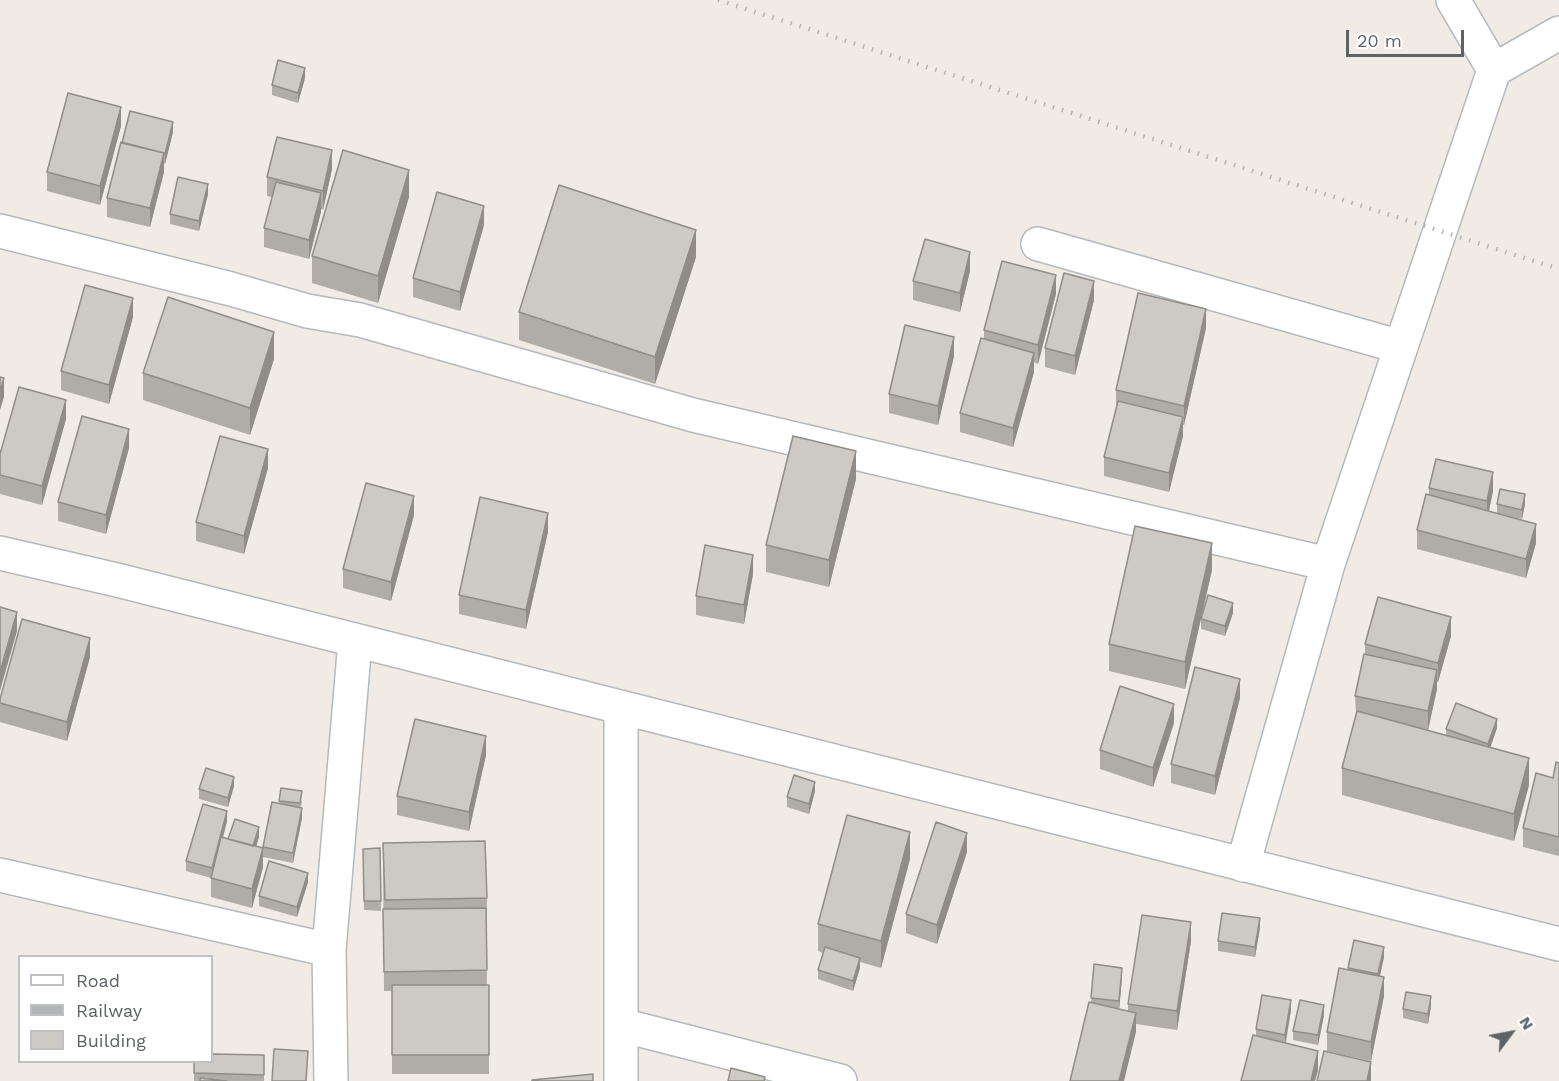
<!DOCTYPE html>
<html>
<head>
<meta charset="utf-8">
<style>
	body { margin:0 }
	#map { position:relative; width:1559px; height:1081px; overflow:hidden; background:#f0ece5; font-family:"Work Sans",sans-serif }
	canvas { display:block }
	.legend { position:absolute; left:18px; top:955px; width:195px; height:108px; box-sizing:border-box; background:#fff; border:2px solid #bec0c2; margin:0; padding:8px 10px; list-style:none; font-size:18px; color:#5d6266 }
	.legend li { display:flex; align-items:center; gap:12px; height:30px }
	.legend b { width:30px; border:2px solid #bec0c2 }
	.north { position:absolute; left:1481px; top:1003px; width:60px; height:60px; -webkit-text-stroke:4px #fff; paint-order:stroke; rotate:58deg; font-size:16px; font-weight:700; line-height:24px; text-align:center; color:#5d6266 }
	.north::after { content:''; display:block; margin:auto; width:21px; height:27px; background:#5d6266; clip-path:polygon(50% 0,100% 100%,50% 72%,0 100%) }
	.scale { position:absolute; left:1346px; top:30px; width:118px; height:27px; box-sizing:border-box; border:3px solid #5d6266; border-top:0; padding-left:8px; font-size:18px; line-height:21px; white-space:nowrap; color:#5d6266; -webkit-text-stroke:4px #fff; paint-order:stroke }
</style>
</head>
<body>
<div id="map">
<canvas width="1559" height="1081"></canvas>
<ul class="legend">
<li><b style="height:8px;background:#fff"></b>Road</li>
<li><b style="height:8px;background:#b4b5b6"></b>Railway</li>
<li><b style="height:16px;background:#cdc9c4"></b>Building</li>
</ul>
<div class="north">N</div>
<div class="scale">20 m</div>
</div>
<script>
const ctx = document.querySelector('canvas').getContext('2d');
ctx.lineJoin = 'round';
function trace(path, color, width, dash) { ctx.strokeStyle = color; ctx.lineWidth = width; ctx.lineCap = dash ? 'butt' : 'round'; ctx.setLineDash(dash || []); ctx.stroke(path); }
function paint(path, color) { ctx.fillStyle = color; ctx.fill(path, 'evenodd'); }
const street = new Path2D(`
	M1453,0L1494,70
	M0,231L231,289L307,311L360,320L693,415L1328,564
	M1038,244L1401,347
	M0,553L117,580L1559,944
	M1243,865L1328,564L1494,70L1559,33
	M0,875L329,950
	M621,1025L840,1081
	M331,1081L329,950L355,641
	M621,1081V707`);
trace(street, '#b5b9bc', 36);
trace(street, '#fff', 33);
trace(new Path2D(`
	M718,0L1559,269`), '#b4b5b6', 4.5, [1.5, 8]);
paint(new Path2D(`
	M305,78L298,103L272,95V85Z
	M121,126L100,205L47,191V172Z
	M173,132L165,164L164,163V172L150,227L107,217V198Z
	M332,169L323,210L321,209V212L309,259L264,247V228L272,197L267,196V177Z
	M208,194L199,231L170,224V214Z
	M409,197L378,303L312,283V256Z
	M484,225L460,311L413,297V278Z
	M696,257L655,384L519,340V312Z
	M970,271L960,312L913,300V281Z
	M1056,294L1038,364L1034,362V372L1013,447L960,432V413L984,339V330Z
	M1094,300L1075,375L1045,367V348Z
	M133,317L109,404L61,390V371Z
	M1206,328L1184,425H1183V436L1169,492L1104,476V457L1116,409V390Z
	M954,356L938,425L889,413V394Z
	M274,359L250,435L143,400V373Z
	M66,419L42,505L0,494V454Z
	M129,448L106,534L58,521V502Z
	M268,468L244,554L196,541V522Z
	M856,479L829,587L766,572V545Z
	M1429,488L1493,491L1489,511L1497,513V504H1525L1522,519L1507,516L1536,543L1526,578L1417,549V530L1429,495Z
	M414,515L391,601L343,588V569Z
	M548,532L526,629L459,614V595Z
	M1212,570L1201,618L1233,613L1225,636L1201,629V619L1185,689L1109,671V644Z
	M753,574L744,624L696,615V596Z
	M1451,636L1438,682H1437V689L1428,730L1446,736V729L1497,728L1490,748L1529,785L1514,841L1342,795V768L1356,715L1355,696L1365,654V644Z
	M90,657L67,741L0,722V699Z
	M1240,698L1215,795L1171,783V764Z
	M1174,723L1153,787L1100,769V750Z
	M486,755L469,831L397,815V796Z
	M1559,763V856L1523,847V828L1553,778Z
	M234,786L228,807L199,799V789Z
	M281,788L302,801L301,808L302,818L293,863L263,857V847L279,804Z
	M815,791L809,814L787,807V797Z
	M227,821L223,838L228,839L259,837L256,847L263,867L252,908L211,897V878L186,871V861Z
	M380,848L381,911L364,910L363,849Z
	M967,852L937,944L906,933V914Z
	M910,859L881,968L860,962V968L853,991L818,979V970L823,953L818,951V924Z
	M383,862L487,898V917H486L487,985H489V1074H392V991H384Z
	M308,882L297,917L259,906V896Z
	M1260,928L1255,957L1218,951V941Z
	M1191,941L1177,1030L1136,1024V1032L1091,1002V998L1122,977L1119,1009L1128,1011V1004Z
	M1384,957L1380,976L1384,996L1371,1061L1327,1051V1032L1348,968Z
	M1431,1006L1428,1024L1403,1018V1009Z
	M1291,1010L1286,1043L1318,1070L1315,1081H1241L1256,1035V1029Z
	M1324,1015L1318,1045L1293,1040V1031Z
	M264,1055V1081H194V1073Z`), '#b0ada9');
paint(new Path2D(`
	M305,68V78L298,103V93Z
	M121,107V126L100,205V186Z
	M173,122V132L165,164V154Z
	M332,150V169L323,210V191Z
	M164,153V172L150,227V208Z
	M409,170V197L378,303V276Z
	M208,184V194L199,231V221Z
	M321,193V212L309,259V240Z
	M484,206V225L460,311V292Z
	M696,230V257L655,384V357Z
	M970,252V271L960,312V293Z
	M1056,275V294L1038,364V345Z
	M1094,281V300L1075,375V356Z
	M133,298V317L109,404V385Z
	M1206,309V328L1184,425V406Z
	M274,332V359L250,435V408Z
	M954,337V356L938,425V406Z
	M1034,353V372L1013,447V428Z
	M4,378V397L0,410V391Z
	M66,400V419L42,505V486Z
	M1183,417V436L1169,492V473Z
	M129,429V448L106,534V515Z
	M268,449V468L244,554V536Z
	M856,451V479L829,587V560Z
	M1493,472V491L1487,520V501Z
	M1525,494V504L1522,519V510Z
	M414,496V515L391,601V582Z
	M548,513V532L526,629V610Z
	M1536,524V543L1526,578V559Z
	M1212,543V570L1185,689V662Z
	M753,555V574L744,624V605Z
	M1233,603V613L1225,636V626Z
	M17,612V631L0,691V672Z
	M1451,617V636L1438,682V663Z
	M90,638V657L67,741V722Z
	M1437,670V689L1428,730V711Z
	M1240,679V698L1215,795V776Z
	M1174,704V723L1153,787V768Z
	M1497,719V728L1488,754V744Z
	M486,736V755L469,831V812Z
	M1529,758V785L1514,841V814Z
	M234,777V786L228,807V798Z
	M815,782V791L809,814V804Z
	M302,808V818L293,863V853Z
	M227,811V821L212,878V868Z
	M259,827V837L253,856V847Z
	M910,832V859L881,968V941Z
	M967,833V852L937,944V925Z
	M263,848V867L252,908V889Z
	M308,873V882L297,917V907Z
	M1260,918V928L1255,957V947Z
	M1191,922V941L1177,1030V1011Z
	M1384,947V957L1378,984V974Z
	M860,958V968L853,991V981Z
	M1122,968V977L1119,1011V1001Z
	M1384,977V996L1371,1061V1042Z
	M1431,996V1006L1428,1024V1014Z
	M1291,1000V1010L1285,1044V1035Z
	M1324,1005V1015L1318,1045V1035Z
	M1136,1013V1032L1124,1081H1119Z
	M1318,1051V1070L1315,1081H1311Z
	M1371,1062V1081H1367Z`), '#908d89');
const building = new Path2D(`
	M278,60L305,68L298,93L272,85Z
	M68,93L121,107L100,186L47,172Z
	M130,111L173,122L165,154L164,153L122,143Z
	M277,137L332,150L323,191L267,177Z
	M121,142L164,153L150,208L107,198Z
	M343,150L409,170L378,276L312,256Z
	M178,177L208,184L199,221L170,214Z
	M276,182L321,193L309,240L264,228Z
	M559,185L696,230L655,357L519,312Z
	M437,192L484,206L460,292L413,278Z
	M925,239L970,252L960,293L913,281Z
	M1002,261L1056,275L1038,345L984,330Z
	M1064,273L1094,281L1075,356L1045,348Z
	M85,285L133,298L109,385L61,371Z
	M1138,293L1206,309L1184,406L1116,390Z
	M168,297L274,332L250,408L143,373Z
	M905,325L954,337L938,406L889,394Z
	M981,338L1034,353L1013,428L960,413Z
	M0,377L4,378L0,391Z
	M19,387L66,400L42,486L0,475V454Z
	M1118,401L1183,417L1169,473L1104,457Z
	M82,416L129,429L106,515L58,502Z
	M220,436L268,449L244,536L196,522Z
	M793,436L856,451L829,560L766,545Z
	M1436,459L1493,472L1487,501L1429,488Z
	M366,483L414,496L391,582L343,569Z
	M1500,489L1525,494L1522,510L1497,504Z
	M1426,494L1536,524L1526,559L1417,530Z
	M480,497L548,513L526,610L459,595Z
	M1135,526L1212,543L1185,662L1109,644Z
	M705,545L753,555L744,605L696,596Z
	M1208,595L1233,603L1225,626L1201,619Z
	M1378,597L1451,617L1438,663L1365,644Z
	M0,607L17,612L0,672Z
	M22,619L90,638L67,722L0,703V699Z
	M1364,654L1437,670L1428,711L1355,696Z
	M1195,667L1240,679L1215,776L1171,764Z
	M1120,686L1174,704L1153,768L1100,750Z
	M1456,703L1497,719L1488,744L1446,729Z
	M1357,711L1529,758L1514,814L1342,768Z
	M415,719L486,736L469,812L397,796Z
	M1556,762L1559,763V837L1523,828L1536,773L1553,778Z
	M206,768L234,777L228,798L199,789Z
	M794,775L815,782L809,804L787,797Z
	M281,788L302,791L300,803L279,801Z
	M272,802L302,808L293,853L263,847Z
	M203,804L227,811L212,868L186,861Z
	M847,815L910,832L881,941L818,924Z
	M235,819L259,827L253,846L228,839Z
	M936,822L967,833L937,925L906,914Z
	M221,837L263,848L252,889L211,878Z
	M485,841L487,898L385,900L383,843Z
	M380,848L381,901H364L363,849Z
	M269,861L308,873L297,907L259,896Z
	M486,908L487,970L384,972L383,909Z
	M1222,913L1260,918L1255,947L1218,941Z
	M1142,915L1191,922L1177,1011L1128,1004Z
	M1354,940L1384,947L1378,974L1348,968Z
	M825,947L860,958L853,981L818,970Z
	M1094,964L1122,968L1119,1001L1091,998Z
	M1339,968L1384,977L1371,1042L1327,1032Z
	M392,985H489V1055H392Z
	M1406,992L1431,996L1428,1014L1403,1009Z
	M1262,995L1291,1000L1285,1035L1256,1029Z
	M1300,1000L1324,1005L1318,1035L1293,1031Z
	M1089,1002L1136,1013L1119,1081H1070Z
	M1253,1035L1318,1051L1311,1081H1241Z
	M274,1049L308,1051L306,1081H272Z
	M1324,1051L1371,1062L1367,1081H1317Z
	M212,1054L264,1055V1075L194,1073V1062H212Z
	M731,1068L765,1077L764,1081H728Z
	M593,1074V1081H532V1080Z
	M200,1078L227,1081H200Z`);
paint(building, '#cdc9c4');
trace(building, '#908d89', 1.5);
</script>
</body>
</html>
